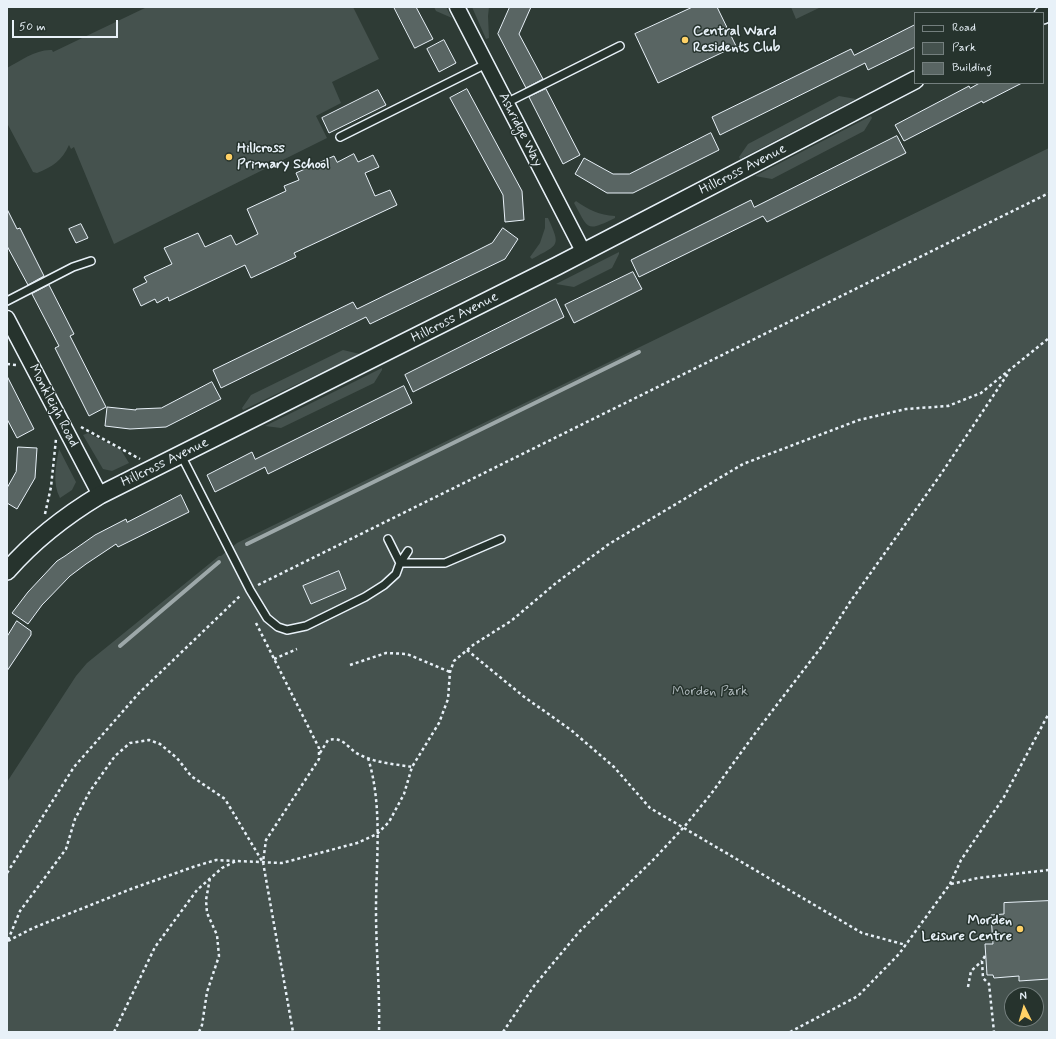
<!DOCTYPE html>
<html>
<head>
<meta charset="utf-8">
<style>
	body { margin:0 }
	#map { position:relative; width:1056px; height:1039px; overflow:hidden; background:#2e3b35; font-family:Mynerve,sans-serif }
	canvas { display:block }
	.frame { position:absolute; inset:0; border:8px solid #e8f1f8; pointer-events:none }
	.legend { position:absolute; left:914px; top:12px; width:130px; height:72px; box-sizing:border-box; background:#26332d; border:1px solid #747f7e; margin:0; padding:5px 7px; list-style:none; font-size:12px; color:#e8f1f8 }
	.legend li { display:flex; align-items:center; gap:8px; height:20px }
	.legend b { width:20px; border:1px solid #747f7e }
	.north { position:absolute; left:1004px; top:987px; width:40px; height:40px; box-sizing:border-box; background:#26332d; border:1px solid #747f7e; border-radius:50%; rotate:355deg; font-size:11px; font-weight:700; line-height:16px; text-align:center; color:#e8f1f8 }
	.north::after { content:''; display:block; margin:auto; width:14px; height:18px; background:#ffd166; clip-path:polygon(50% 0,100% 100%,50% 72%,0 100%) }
	.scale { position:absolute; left:12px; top:20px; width:106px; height:18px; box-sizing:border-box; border:2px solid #e8f1f8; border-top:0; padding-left:5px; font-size:12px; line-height:14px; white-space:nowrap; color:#e8f1f8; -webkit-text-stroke:3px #26332d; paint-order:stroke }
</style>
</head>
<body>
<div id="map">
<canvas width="1056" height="1039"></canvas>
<div class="frame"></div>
<ul class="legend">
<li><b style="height:5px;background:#26332d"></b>Road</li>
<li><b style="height:11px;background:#45524e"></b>Park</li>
<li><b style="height:11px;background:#596563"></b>Building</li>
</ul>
<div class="north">N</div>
<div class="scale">50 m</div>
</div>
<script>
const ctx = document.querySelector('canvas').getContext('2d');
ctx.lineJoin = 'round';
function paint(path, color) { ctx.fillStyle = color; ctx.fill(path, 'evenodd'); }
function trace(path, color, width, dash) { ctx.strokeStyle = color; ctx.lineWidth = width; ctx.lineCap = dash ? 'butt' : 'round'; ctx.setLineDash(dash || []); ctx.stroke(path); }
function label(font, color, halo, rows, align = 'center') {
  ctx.font = font + ' Mynerve,sans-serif'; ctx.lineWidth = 3; ctx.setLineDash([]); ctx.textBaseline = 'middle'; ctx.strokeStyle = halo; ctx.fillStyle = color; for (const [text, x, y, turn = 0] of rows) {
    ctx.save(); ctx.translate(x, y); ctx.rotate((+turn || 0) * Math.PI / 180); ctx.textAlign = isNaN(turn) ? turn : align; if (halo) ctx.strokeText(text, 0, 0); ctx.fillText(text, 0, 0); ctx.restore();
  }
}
paint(new Path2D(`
	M147,7H353L379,59L332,82L341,103L316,116L327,138L114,244L74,147L71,149L69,145C62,161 52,167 37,173L33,172L7,123V68C20,61 36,49 52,50L53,52Z
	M434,7H446L452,18L436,11Z
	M472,7H489L488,16L489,38L486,39Z
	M791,7H821L796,19Z
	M839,96L856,99L740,159L739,157L748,144Z
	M871,116L872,118L864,131L772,179L755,176Z
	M1049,148V1032H7V782L76,676L87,663L219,556H221L237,543ZM1012,995H1036V1019H1012Z
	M576,201C589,210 599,215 615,216V218C586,232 589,230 574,203Z
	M545,218H548C561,247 559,244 532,259L530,257L540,243L545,228Z
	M619,252V254L612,268L574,287L556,284Z
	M343,350L360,354L243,410L242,408L251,395Z
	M382,368V370L374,383L281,428L265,426Z
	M88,433L121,450L129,463L112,471L103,469L83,435Z
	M59,449L76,482L72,490L60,498C52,483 56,465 59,449Z`), '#45524e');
trace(new Path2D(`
	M247,544L639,352
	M120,646L219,562`), '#9da8a9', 4);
const building = new Path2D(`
	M394,7H416L433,39L415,48Z
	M510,7H531L519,34L543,79L526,88L498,34Z
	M693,7H717L736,46L658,83L635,34Z
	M915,25V47L868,70L865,63L720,135L712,117L851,49L854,55Z
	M444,40L456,63L439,72L427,49Z
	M980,83H1022L983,103L982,101L904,141L895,125L969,86L970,88Z
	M467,89L522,191L524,220L505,222L503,195L450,98Z
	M546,89L580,155L563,164L529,97Z
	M378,90L386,105L329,133L322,118Z
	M711,133L719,150L633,193H607L575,174L584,158L613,174H629Z
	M897,136L906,153L767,222L763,216L639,277L631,260L751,200L754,207Z
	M354,154L358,162L373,155L379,167L365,173L375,196L390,190L397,205L294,253L296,257L251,278L245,265L169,301L168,297L157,303L155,299L141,306L133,289L147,282L144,277L172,264L164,248L198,233L205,247L231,235L236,245L258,234L247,209L286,191L284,186L299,180L296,173L334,156L337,162Z
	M7,209L17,229L20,228L44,276L28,285L7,246Z
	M81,224L88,238L76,243L69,229Z
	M503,228L518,239L505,259L370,324L366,317L221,388L213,370L353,302L357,309L470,254L492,243Z
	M633,272L642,289L574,323L565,305Z
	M49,285L74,334L70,336L106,407L89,416L55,348L59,346L32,294Z
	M556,299L564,317L413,392L405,375Z
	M7,376L34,429L17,438L7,419Z
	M212,382L221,399L166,427L130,429L105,426L107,407L136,410V409L161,408Z
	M404,386L412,403L268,474L265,467L215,492L207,475L252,452L255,459Z
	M18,447L37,448L35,478L17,509L7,503V488L16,472Z
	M181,495L189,512L118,547L116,544L86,564L70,576L42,605L28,624L12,613L28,592L57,561L65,556L95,535L126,519L127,522Z
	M339,571L346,589L311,604L303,586Z
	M17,621L31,631V635L7,671V637Z
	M1049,901V979L1019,981V976L994,978L993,975H987L985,944H993L991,915L1004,914V903Z`);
paint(building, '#596563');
trace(building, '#e8f1f8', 1);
const service = new Path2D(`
	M506,103L620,46
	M340,137L486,64
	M7,301L73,267L91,261
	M181,455L250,590L267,618L278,627L287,630L306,626L365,597L384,585L396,574L400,563H445L501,539
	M388,539L400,563L408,551`);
const minor = new Path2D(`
	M457,7L584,253
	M7,318L100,495`);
const tertiary = new Path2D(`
	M1043,15L1049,12
	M7,571C34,540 65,516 100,495L557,266L915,80`);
trace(service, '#e8f1f8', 10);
trace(minor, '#e8f1f8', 17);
trace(tertiary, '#e8f1f8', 20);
trace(new Path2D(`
	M7,364L16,365
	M81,427L140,459
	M45,514L51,487L56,439
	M258,585L1049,193
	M256,623L319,748V759L266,840L263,862L293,1032
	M467,650L523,696L571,730L614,767L650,808L862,933L906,945
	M274,659L297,649
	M350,665L386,653L407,654L450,672
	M320,753L328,740C345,736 347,749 360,755C376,763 395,764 412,767
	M368,758C383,806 376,860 376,910C376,951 380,991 379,1032
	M7,873L74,767L139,693L241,595
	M951,884L978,878L1049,870
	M8,940L20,911L66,849L75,819L90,791L115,756L130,743L149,740L160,744L177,758L191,776L225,799L262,861
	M8,941L33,928L131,889L193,867L216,860L235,861
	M985,956L982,961L983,978L989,984L994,1032
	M968,987L971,971L982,961
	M114,1032L155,947L197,890L222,868L236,861L282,863L357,843L377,834L389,822L404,794L412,767L439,723L448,699L450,672L454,661L473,645L511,621L556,583L609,544L743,464L859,420L906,409L948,406L981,393L1049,338
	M199,1032L202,1025L207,992L219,956L217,935L207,913L206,900L210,878
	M503,1032L534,986L579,932L653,860L684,827L711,794L756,732L822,646L850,602L941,474L1009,372
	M790,1032L858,996L899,954L950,884L961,860L1004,797L1049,713`), '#e8f1f8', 2.5, [3, 3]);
trace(service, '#26332d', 7);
trace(minor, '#26332d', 14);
trace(tertiary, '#26332d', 17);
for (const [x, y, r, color] of [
	[685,40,4,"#ffd166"],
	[229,157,4,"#ffd166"],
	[1020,929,4,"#ffd166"]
]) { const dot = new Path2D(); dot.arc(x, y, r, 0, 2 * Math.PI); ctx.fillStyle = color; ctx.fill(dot); trace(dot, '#26332d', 1.5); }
label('bold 14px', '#e8f1f8', '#26332d', [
	["Central Ward",693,32],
	["Residents Club",693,48],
	["Hillcross",237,149],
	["Primary School",237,165],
	["Morden",1012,921,"right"],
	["Leisure Centre",1012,937,"right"]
], 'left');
label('14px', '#e8f1f8', '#26332d', [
	["Ashridge Way",520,130,63],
	["Hillcross Avenue",743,170,-27],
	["Hillcross Avenue",455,318,-27],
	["Monkleigh Road",53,406,62],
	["Hillcross Avenue",165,463,-26]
]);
label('14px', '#afb9bc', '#26332d', [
	["Morden Park",710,692]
]);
</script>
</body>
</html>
